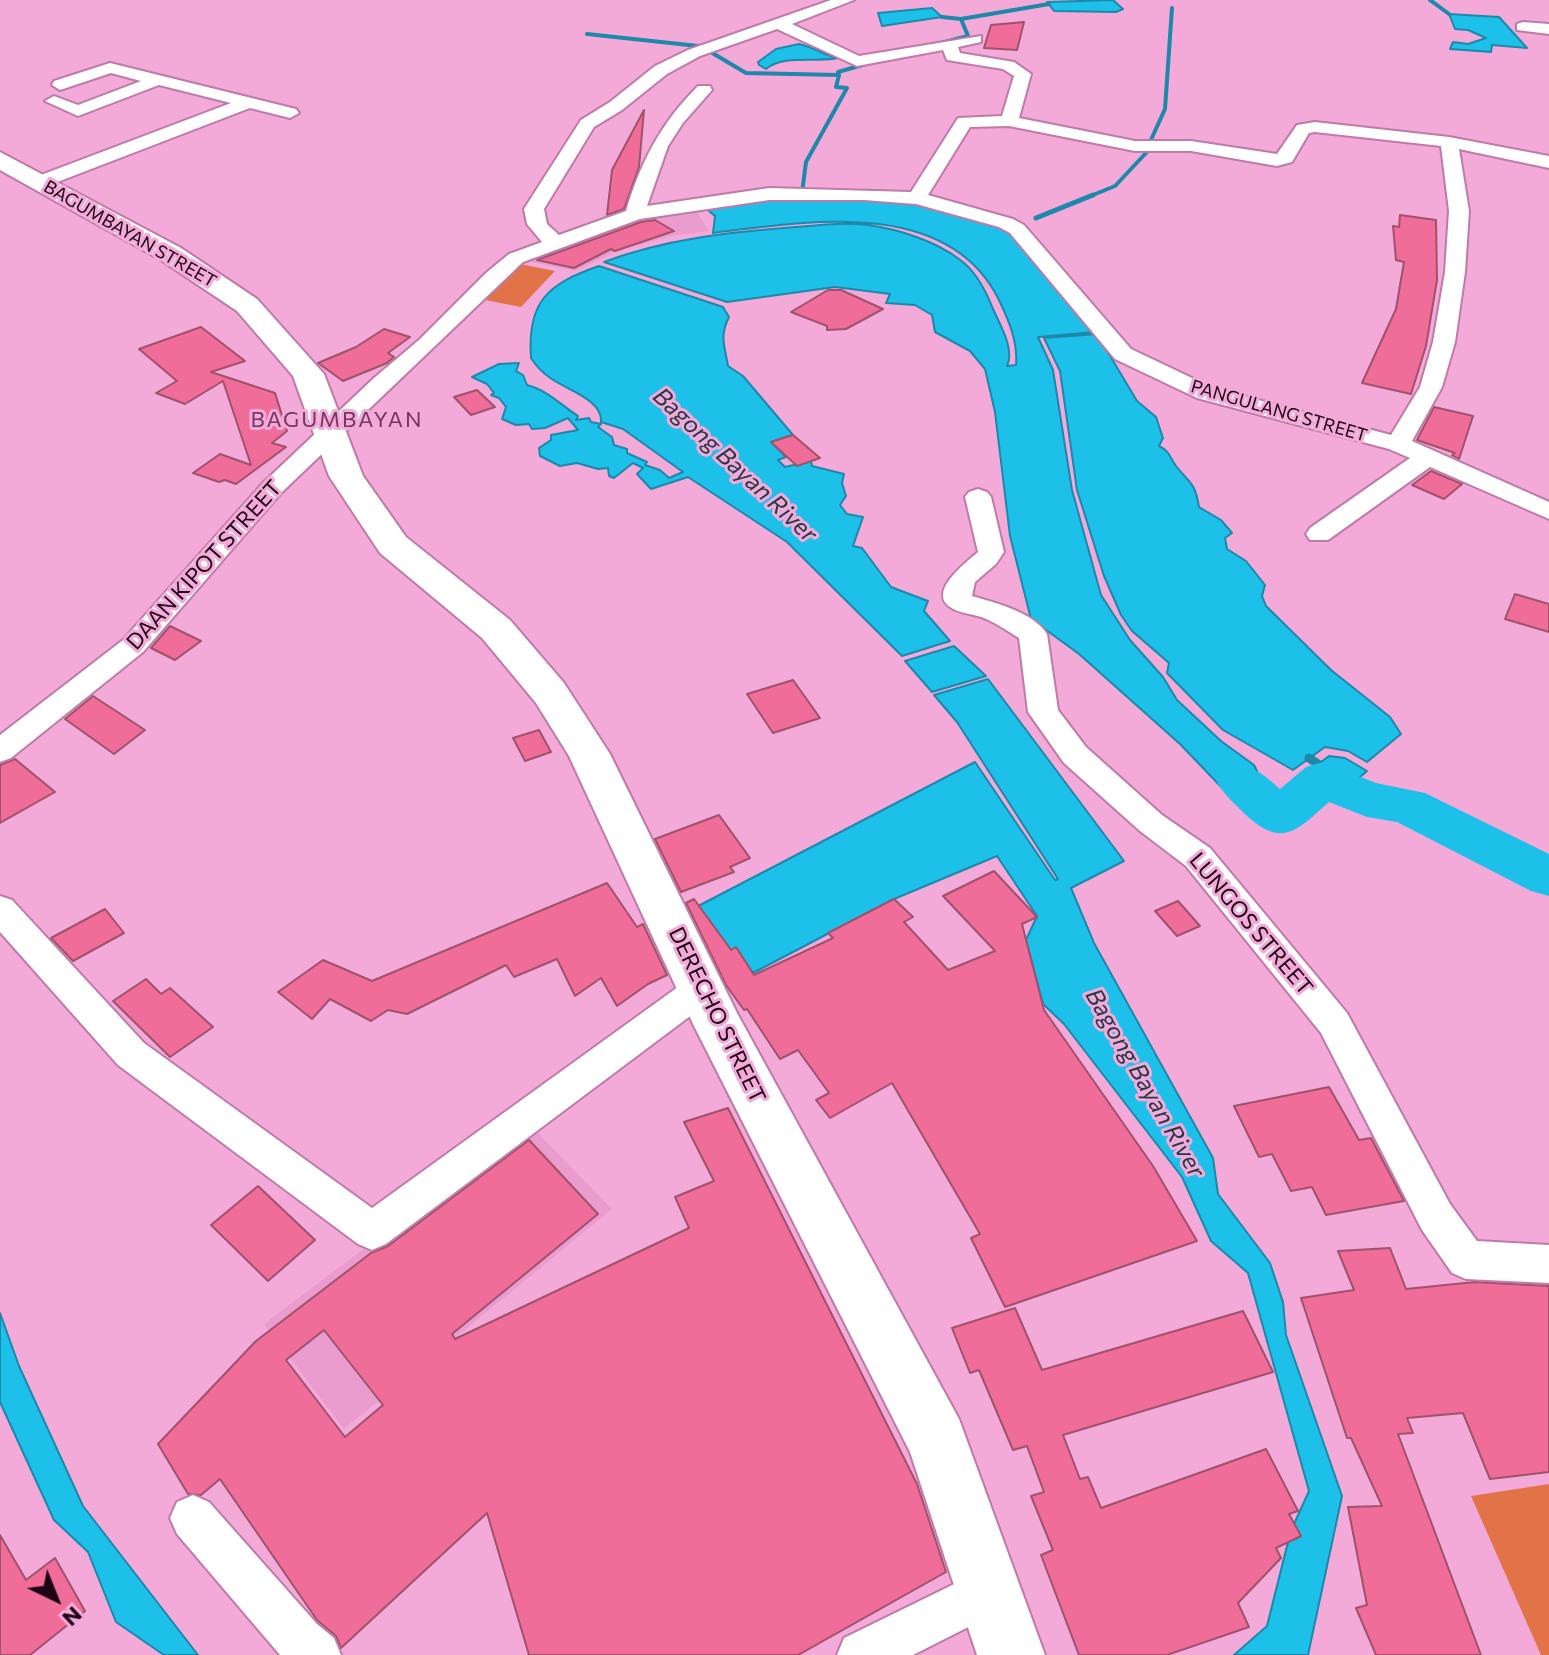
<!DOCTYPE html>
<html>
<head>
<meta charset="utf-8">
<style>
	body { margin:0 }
	#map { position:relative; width:1549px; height:1655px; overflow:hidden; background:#f4aad9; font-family:Commissioner,sans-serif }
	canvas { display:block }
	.north { position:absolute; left:16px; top:1559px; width:80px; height:80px; -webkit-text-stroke:6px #f4aad9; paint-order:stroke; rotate:137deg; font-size:22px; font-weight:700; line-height:32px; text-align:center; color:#1c0415 }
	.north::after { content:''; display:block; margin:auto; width:28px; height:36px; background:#1c0415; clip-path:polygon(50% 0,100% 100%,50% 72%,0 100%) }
</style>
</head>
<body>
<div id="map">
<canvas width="1549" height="1655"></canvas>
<div class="north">N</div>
</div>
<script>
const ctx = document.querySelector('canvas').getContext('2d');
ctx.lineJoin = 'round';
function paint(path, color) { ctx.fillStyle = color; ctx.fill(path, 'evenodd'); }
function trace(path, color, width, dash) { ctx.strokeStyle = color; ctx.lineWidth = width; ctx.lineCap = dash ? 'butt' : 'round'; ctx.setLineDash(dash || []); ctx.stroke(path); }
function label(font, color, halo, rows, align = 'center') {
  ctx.font = font + ' Commissioner,sans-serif'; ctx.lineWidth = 6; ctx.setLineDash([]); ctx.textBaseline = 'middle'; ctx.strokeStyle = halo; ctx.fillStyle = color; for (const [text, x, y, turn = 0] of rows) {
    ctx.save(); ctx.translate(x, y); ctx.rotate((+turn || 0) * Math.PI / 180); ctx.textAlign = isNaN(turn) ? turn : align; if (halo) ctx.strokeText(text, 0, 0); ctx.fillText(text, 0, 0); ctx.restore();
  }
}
paint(new Path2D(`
	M693,205L709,231L672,236L620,250L575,271L521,260L632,218Z
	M529,1124L612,1209L344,1429L264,1324Z`), '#eb9ccf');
paint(new Path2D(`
	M520,264L555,271L521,307L485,300Z
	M1549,1484V1655H1541L1471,1496Z`), '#e27349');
const water = new Path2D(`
	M1113,0L1123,9L1116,12L1054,11L1047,2Z
	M932,8L942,17L882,26L878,13Z
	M1449,14L1499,17L1527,48L1492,45L1491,52L1450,49L1453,42L1468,44L1486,38L1468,30L1455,29Z
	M799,44C814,47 823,55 838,58C817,63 783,54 766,69L759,65L758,62L776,49Z
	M870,196L933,205L1012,227L1095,332L1038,337L1053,370L1072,490L1101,595L1130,640L1163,677L1177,700L1221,741L1254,765L1274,806L1293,805L1304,819L1285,825L1251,799L1226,792L1180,744L1079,654L1031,619L1010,536L995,412L985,369L970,351L935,332L932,315L915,305L886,303L890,294L835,287L727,302L604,262C665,239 730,232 795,227C819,225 844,222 868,225C898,229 935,241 959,259C975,270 986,291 993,309C1000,325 1015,349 1007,366L1016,365C1018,342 1009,321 999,300C948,197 808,221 713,233L715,216L709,211V202Z
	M599,266L723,307L729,317C719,336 725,347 728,366L743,376L793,435L771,442L786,457L778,460L785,467L811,461L812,466L844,474L842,483L846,496L840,505L847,514L863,517L853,546L862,548L891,587L928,601L924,611L950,641L902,656L787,542L688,477L651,489L637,474L643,468L633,463L614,478L609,476L608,468L598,469L577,463L560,466L540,456L539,448L551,440V435L578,430L568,418L545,428L532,429L529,424L516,425L502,419L506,407L499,398L491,395L494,393L487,384L472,377L499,364L519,363L516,371L523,375L527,385C547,390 561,405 578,416L576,420L589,418L591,422L601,424L598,427L612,437L614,445L627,449V453L647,462L645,465L660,470L669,478L683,472L623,429L601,422C603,399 564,389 549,377C542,372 536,366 531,358C527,302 547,284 599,266Z
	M1097,334L1137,401L1156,417L1163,438L1159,446C1171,452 1169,457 1176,466C1190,484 1195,482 1199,507L1221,520L1232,533L1225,538L1227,549L1246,561L1265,585L1262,596L1266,606L1331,670L1390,717L1401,734L1367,762L1348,751L1325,747L1293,770L1223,730L1167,673L1169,663L1132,631L1121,615L1104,576L1077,490L1060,371L1044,338Z
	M954,646L986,676L932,692L905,661Z
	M988,679L1124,861L1071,888L1094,943L1213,1158L1218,1194L1270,1263L1283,1302L1286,1335L1342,1496L1308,1655H1234L1267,1626L1288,1542L1301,1536L1294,1524L1309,1491L1248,1273L1211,1241L1182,1177L1064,1024L1043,1004L1026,940L1037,916L997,856L894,899L753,973L736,948L731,950L706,916L686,926L679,916L975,762L1055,880L1058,879L957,722L934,695Z
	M1329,756L1345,758L1367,771L1337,797L1308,789L1302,776Z
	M0,1313L19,1366L83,1506L198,1655H164L116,1622L88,1552L54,1520L0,1402Z`);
paint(water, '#1dc0e8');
trace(water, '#1d88a9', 2);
trace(new Path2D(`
	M1430,0L1449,14
	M942,17L961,19
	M587,34L698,46
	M937,44L968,36L961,19L1049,4
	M709,51L746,73L839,75L836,87L847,88L806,162L802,193
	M838,72L873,62
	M1150,142L1165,109L1172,8
	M1088,197L1115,186L1146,153`), '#1d88a9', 4);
trace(new Path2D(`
	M1036,218L1093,195`), '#1d88a9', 5);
trace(new Path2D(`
	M1309,758L1318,764L1322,774`), '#1d88a9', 9);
paint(new Path2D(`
	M1323,762L1376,783L1425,793L1549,854V896L1531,891L1397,822L1367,817L1329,802C1297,830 1283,849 1246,815C1235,804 1224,795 1217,782L1224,770C1250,762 1261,772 1280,789L1306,767Z`), '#1dc0e8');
const building = new Path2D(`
	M1024,22L1017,50L984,48L991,25Z
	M644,110L639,167L624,209L607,215L612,170Z
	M1400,215L1436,220L1437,280L1426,346L1411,394L1362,383L1396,309L1404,262L1396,260L1393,226L1399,227Z
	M655,220L674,231L615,251L611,249L574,268L537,260L641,222Z
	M828,290H841L883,309L846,329L827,330V326L791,312Z
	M201,327L245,361L211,372L275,393L287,431L272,443L286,447L236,484L225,480L219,482L193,473L220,454L251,465L223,381L185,404L156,393L177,381L139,349Z
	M384,329L410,337L388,353L394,357L387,363L343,381L318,363L356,347Z
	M477,390L495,407L471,415L454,397Z
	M1434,407L1473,416L1459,459L1452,455L1455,453L1417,440Z
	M793,435L820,458L797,466L771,442Z
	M1431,471L1462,484L1444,499L1412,485Z
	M1515,594L1549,604V632L1505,619Z
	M170,626L201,641L175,660L151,648Z
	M793,680L820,718L773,733L747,694Z
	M93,696L145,730L114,754L65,719Z
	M539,730L551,752L525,761L513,738Z
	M15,759L55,792L0,823V765Z
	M719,815L750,858L730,867L734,872L681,892L655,839Z
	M994,871L1037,917L1022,924L1044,1010L1153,1166L1197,1241L1005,1307L971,1238L980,1234L892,1083L830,1118L816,1100L829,1093L798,1050L780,1059L747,1009L744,1010L726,985L686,903L694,899L731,950L736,947L754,975L833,938L828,933L894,899L913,917L904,922L948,970L995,951L943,896Z
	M607,883L637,927L643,924L667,975L648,984L617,1006L601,978L575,996L557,959L514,977L506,965L407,1014L388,1010L371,1021L330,999L312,1019L278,992L323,960L372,981Z
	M1178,901L1200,926L1177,936L1155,911Z
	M105,909L124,933L73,961L51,938Z
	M146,979L161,994L170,988L213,1027L170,1057L113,1001Z
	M1329,1087L1359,1140L1371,1138L1404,1201L1326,1215L1312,1187L1291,1191L1272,1154L1259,1157L1234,1106Z
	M728,1108L917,1484L946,1572L798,1655H529L487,1513L341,1648L336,1636L317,1620L220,1479L201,1495L188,1494L158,1444L256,1341L371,1253L388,1246L529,1140L598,1214L452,1334L455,1339L689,1228L675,1197L714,1181L684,1122ZM324,1330L383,1405L345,1437L286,1360Z
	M258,1186L315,1240L268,1281L211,1225Z
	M1390,1248L1406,1289L1475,1282L1549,1286V1472L1490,1479L1463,1413L1407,1418L1413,1433L1398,1434L1481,1655H1376L1356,1608L1367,1605L1348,1507L1382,1506L1351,1438H1347L1301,1298L1354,1290L1338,1251Z
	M1015,1308L1042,1370L1243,1311L1273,1372L1063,1435L1080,1479L1088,1477L1101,1508L1266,1449L1298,1511L1289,1514L1301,1536L1276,1548L1281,1558L1238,1603L1249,1627L1167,1655H1079L1041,1555L1053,1550L1031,1496L1044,1492L1027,1446L1013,1450L979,1370L970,1373L952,1328Z
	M0,1535L26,1580L55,1558L85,1611L30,1655H0Z`);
paint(building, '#f06d9a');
trace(building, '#9f526b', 2);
const minor = new Path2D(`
	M831,0H854L792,24L859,56L981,36V42L958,47L960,53L1014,62L1031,74L1019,118L1135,141H1191L1277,154L1297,125L1315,122L1449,137L1549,156V168L1459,149L1469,211L1465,272L1455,342L1442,387L1412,441L1549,502V519L1430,467L1328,540H1310L1306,534L1310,528L1410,458L1389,449L1197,398L1115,359L1010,233L999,227L916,204L864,200H769L640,219L523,262L281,493L143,652L11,758L0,762V735L123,640L263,483L374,378L419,340L486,273L509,254L542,242L527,224L524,209L581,120L610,102L655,66L688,50ZM777,29L857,66L943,50L947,60L1003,69L1014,76L1002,116L958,118L911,192L769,188L647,206L668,146L683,123L712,90L710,86H698C661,123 641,161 626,211L559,235L547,224L544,209L594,127L622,110L667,74L700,56ZM1009,126L1135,151H1191L1277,166L1292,162L1309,133L1315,132L1441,146L1449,211L1445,272L1433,342L1420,387L1391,435L1213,388L1131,349L1024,225L1013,219L928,195L970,127Z
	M1523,22L1549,24V34L1517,30V24Z
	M110,63L296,109L299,113L290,118L250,108L47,186H33L31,182L33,178L231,103L159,85L78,116L45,101L54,96L78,105L141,81L111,73L60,90L52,85L54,81Z
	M978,489L987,492L991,497L1004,552L996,564L975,582L972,596C996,603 1033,612 1047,634L1058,710L1086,747L1162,815L1210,848L1347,1013L1450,1204L1477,1241L1549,1245V1283L1466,1279L1452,1273L1422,1230L1321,1033L1186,866L1140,831L1064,763L1033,719L1028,712L1019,638C1009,632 998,624 986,619C976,614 959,614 950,607C927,591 968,561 978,552L965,497L969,492Z
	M0,896L12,900L144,1043L372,1208L689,979L701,975L713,979L719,989L713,999L386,1244L372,1250L358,1244L118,1065L0,932Z
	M193,1495L209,1502L317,1624L334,1638L341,1655H280L177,1534L170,1518L177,1502Z
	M989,1567L1006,1574L1013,1591L1006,1608L913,1655H837L844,1638Z`);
const secondary = new Path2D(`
	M0,152L181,248L257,299L324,374L363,476L406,537L510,620L564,683L610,754L737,1013L959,1419L1045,1655H977L910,1452L693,1024L569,756L536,703L482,638L380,553L329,476L293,376L237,311L161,260L0,170Z`);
trace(minor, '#bf7aa7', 4);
trace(secondary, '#bf7aa7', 4);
paint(minor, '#fff');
paint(secondary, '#fff');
label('18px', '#1c0415', '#f4aad9', [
	["BAGUMBAYAN STREET",130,234,30],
	["PANGULANG STREET",1279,411,16]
]);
ctx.letterSpacing = '2px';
label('22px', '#753661', '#f4aad9', [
	["BAGUMBAYAN",337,420]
]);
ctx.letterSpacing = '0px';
label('22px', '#1c0415', '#f4aad9', [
	["DAAN KIPOT STREET",204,565,-48],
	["LUNGOS STREET",1251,924,50],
	["DERECHO STREET",717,1015,64]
]);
label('italic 24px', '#1e3b45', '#f4aad9', [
	["Bagong Bayan River",735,465,43],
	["Bagong Bayan River",1145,1083,60]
]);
</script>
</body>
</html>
